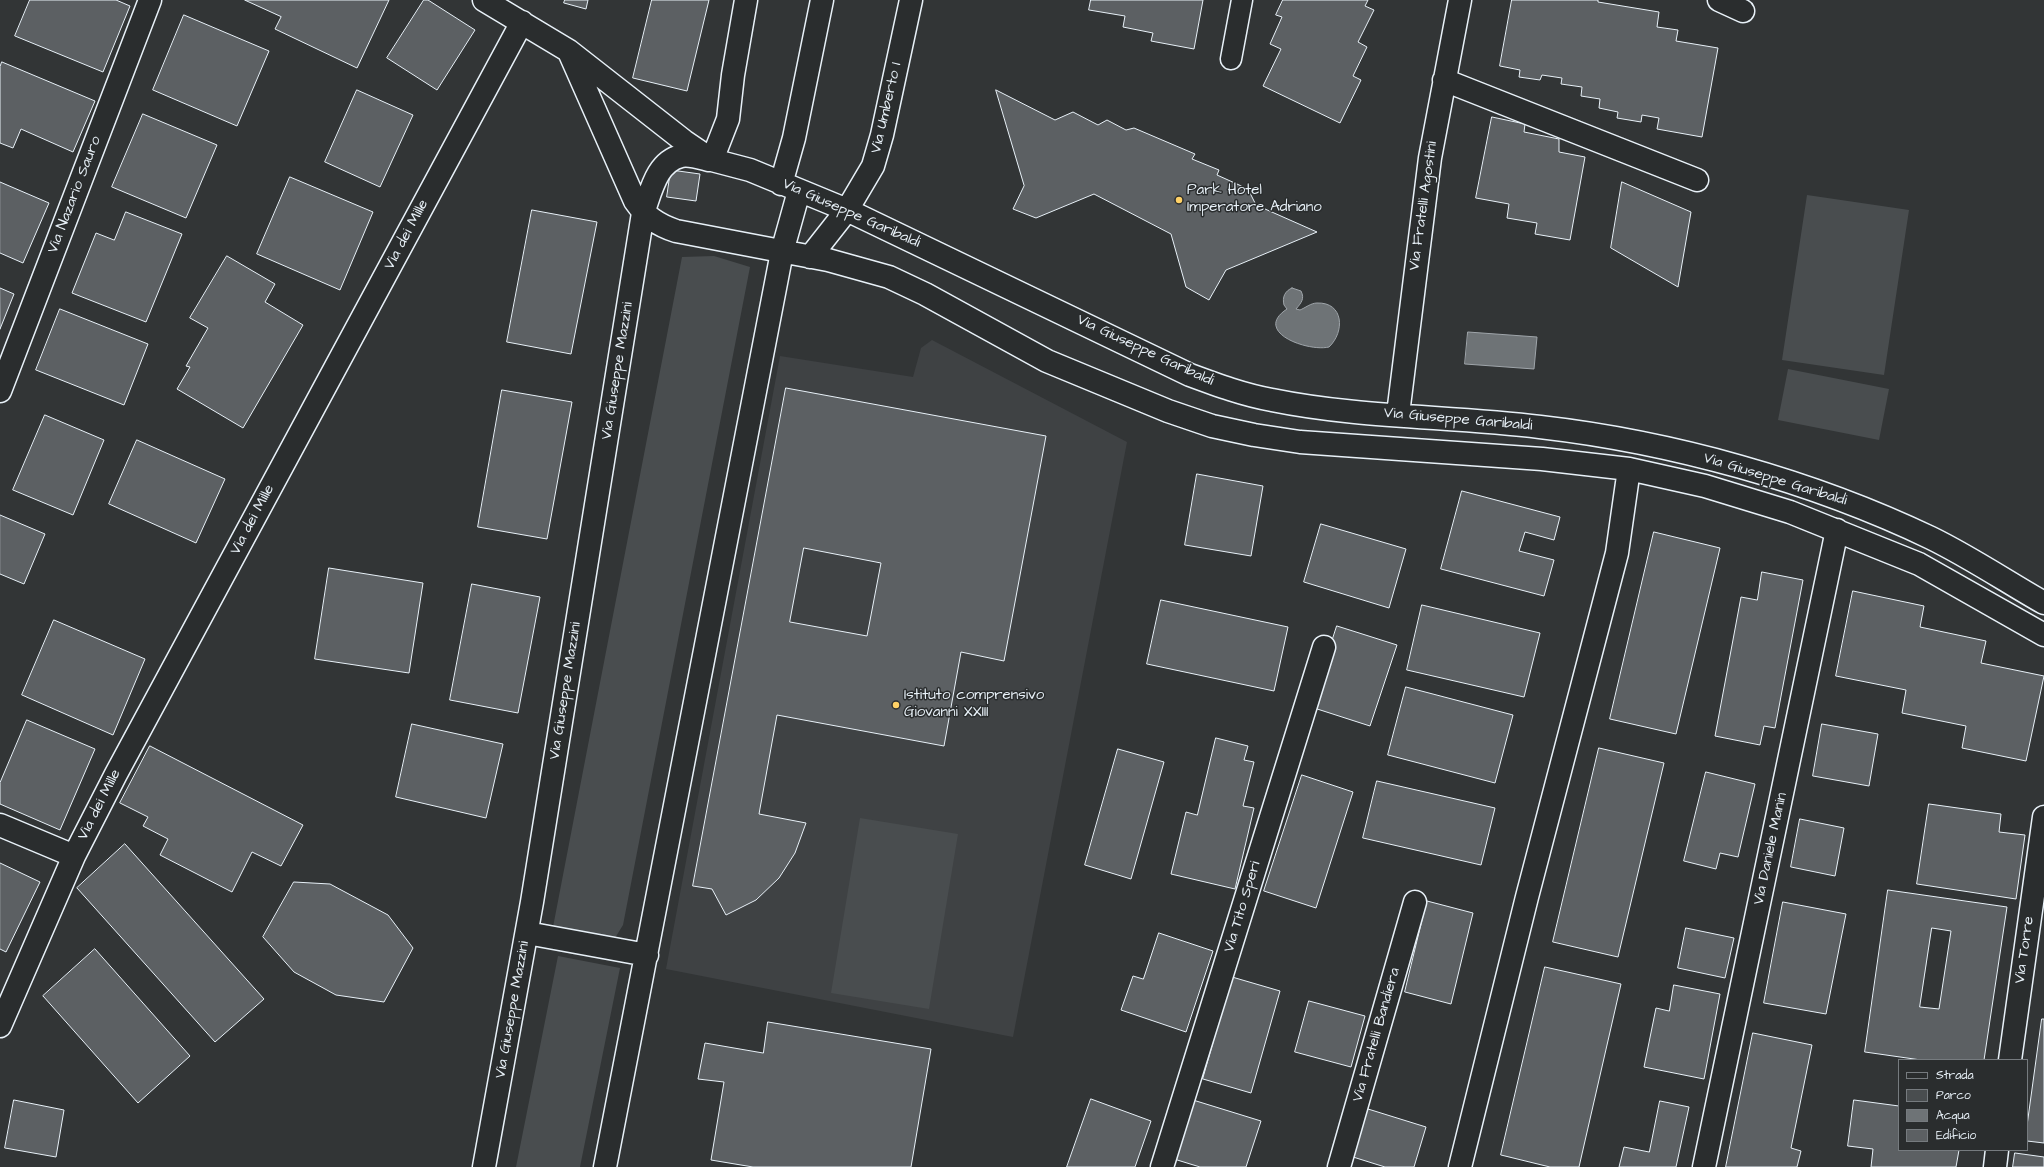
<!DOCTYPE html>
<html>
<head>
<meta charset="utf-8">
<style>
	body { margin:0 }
	#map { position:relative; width:2044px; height:1167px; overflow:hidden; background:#323536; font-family:"Architects Daughter",sans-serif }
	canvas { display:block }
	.legend { position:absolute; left:1898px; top:1059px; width:130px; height:92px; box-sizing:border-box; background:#2a2d2e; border:1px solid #767b7f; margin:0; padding:5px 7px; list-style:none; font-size:12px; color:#e8f1f8 }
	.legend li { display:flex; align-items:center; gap:8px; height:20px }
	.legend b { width:20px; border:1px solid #767b7f }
</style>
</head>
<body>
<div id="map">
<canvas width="2044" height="1167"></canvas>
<ul class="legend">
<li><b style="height:5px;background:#2a2d2e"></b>Strada</li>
<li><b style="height:11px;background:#494d4f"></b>Parco</li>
<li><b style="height:11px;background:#6e7376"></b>Acqua</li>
<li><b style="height:11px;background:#5c6063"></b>Edificio</li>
</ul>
</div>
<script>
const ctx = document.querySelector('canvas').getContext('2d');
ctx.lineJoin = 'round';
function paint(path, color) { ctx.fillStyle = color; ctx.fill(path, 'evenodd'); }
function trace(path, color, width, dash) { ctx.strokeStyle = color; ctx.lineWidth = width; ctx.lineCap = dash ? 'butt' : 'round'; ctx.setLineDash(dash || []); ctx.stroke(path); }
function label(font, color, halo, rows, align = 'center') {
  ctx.font = font + ' "Architects Daughter",sans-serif'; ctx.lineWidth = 3; ctx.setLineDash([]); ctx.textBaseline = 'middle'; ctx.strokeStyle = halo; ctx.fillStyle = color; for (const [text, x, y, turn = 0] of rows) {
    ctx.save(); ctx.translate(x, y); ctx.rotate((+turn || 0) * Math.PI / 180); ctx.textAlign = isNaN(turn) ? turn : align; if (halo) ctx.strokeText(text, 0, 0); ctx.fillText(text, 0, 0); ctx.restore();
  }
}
paint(new Path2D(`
	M932,340L1127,442L1013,1037L666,969L780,356L913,377L921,348Z`), '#3f4244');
paint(new Path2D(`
	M1807,195L1909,210L1884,375L1782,360Z
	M714,256L750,267L623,925L615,938L553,927L682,257Z
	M1788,369L1889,389L1879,440L1778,420Z
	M860,818L958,834L929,1009L831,993Z
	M558,956L620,968L580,1167H516Z`), '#494d4f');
const water = new Path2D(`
	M1292,288L1301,291C1305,299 1301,303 1296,309L1300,310C1305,308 1311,303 1317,303C1344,302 1345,332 1329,347C1308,352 1252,332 1287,309L1284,305C1282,297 1285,291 1292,288Z
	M1468,332L1537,337L1534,369L1465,364Z`);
paint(water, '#6e7376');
trace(water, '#9fa5aa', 1);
const building = new Path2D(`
	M30,0H116L130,6L103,72L15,36Z
	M245,0H389L357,68L275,29L281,17Z
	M424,0H428L475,30L437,90L387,58Z
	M565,0H588L586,9L564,3Z
	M652,0H709L687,91L633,78Z
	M1091,0H1203L1194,49L1151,41L1153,33L1123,27L1125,16L1089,10Z
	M1283,0H1368L1365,6L1374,10L1358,42L1367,47L1353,76L1361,80L1340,123L1263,86L1281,49L1270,44L1282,17L1276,15Z
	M1512,0H1598V2L1659,12L1657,27L1678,30L1676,41L1718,48L1702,137L1657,129L1659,118L1642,115L1641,122L1617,118L1618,112L1599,108L1600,99L1581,96L1582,87L1561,84L1562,78L1542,75L1540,80L1519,77L1520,70L1500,66Z
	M184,15L269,51L237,126L153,90Z
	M2,62L95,101L73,152L21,129L13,148L0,143V67Z
	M357,90L413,115L380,187L325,162Z
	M996,90L1055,120L1073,112L1098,125L1107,120L1126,130L1134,128L1195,154L1192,159L1219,170L1217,175L1248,189L1256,205L1317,232L1226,270L1209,300L1186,287L1171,234L1094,194L1036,218L1013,209L1024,186Z
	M143,114L217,145L186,218L112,187Z
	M1492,117L1525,124L1524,132L1559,139V152L1585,157L1570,240L1535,234L1537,223L1507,218L1509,204L1476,198Z
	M671,170L700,174L696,201L667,197Z
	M290,177L373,212L340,290L257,254Z
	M0,182L49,203L23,263L0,253Z
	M1622,182L1691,212L1678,287L1611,248Z
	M532,210L597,222L571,354L507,342Z
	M126,212L182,234L146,322L72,293L96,233L114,240Z
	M227,256L275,284L265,302L303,325L243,428L177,389L190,367L186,366L208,328L190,318Z
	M0,288L14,294L0,329Z
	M60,309L148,344L124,405L36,370Z
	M786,388L1046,436L1004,661L961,652L944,746L777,715L759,814L806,823L795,853L779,878L756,900L726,915L712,889L693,886ZM804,548L881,563L867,636L790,622Z
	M502,390L572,402L547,539L478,527Z
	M45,415L104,440L73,515L13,490Z
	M137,440L225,479L196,543L109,504Z
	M1197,474L1263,486L1251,556L1185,545Z
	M1462,491L1560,517L1554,540L1525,532L1519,551L1554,560L1544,596L1441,569Z
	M0,515L45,534L24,584L0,574Z
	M1321,524L1406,549L1389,608L1304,582Z
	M1654,532L1720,548L1676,734L1610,719Z
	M329,568L423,583L409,673L315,659Z
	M1762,572L1803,580L1775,728L1764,726L1760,745L1715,736L1741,597L1757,600Z
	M472,584L540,597L518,713L450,700Z
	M1853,591L1924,606L1920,627L1986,641L1981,663L2044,676L2026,761L1962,748L1966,726L1902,713L1906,690L1836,676Z
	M1161,600L1288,627L1274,691L1147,664Z
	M1422,605L1540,633L1524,697L1407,670Z
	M54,620L145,659L113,735L22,695Z
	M1337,626L1397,645L1370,726L1311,707Z
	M1406,687L1513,715L1495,783L1388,755Z
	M27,720L95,749L60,830L0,804V783Z
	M412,724L503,744L486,818L396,797Z
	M1822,724L1878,734L1869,786L1813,776Z
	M1216,738L1248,746L1244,760L1254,762L1243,806L1254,808L1235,889L1171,874L1186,812L1197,815Z
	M150,746L303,825L281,866L252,852L232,892L160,855L168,839L143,826L148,817L120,803Z
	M1599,748L1664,763L1618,957L1553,942Z
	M1118,749L1164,762L1131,879L1085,865Z
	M1706,772L1755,784L1738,857L1720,853L1716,869L1684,861Z
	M1302,775L1353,792L1316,908L1264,891Z
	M1377,781L1495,808L1481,865L1363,838Z
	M1929,804L2001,814L1999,832L2025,835L2016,899L1917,884Z
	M1800,819L1844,828L1835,876L1791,867Z
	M125,844L264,999L215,1042L77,888Z
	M0,863L40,882L6,952L0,949Z
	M294,882L330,884L388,915L413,948L384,1002L336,995L294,972L263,937Z
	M1888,890L2007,907L1984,1060H1921L1865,1052ZM1932,928L1951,931L1939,1009L1920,1007Z
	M1427,901L1473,913L1451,1004L1405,992Z
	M1783,902L1846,914L1826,1014L1764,1003Z
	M1686,928L1734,938L1725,978L1678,968Z
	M1159,933L1213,951L1186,1032L1121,1010L1133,976L1143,979Z
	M95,949L190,1056L138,1103L43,996Z
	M1545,967L1621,984L1579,1167H1550L1501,1155Z
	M1232,977L1280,991L1251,1093L1203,1079Z
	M1674,985L1720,994L1704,1079L1644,1067L1656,1008L1669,1011Z
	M1309,1001L1365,1016L1351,1067L1295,1052Z
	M2042,1019H2044V1143L2027,1141V1126Z
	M768,1022L931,1049L911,1167H753L711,1160L724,1082L698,1079L705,1043L763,1053Z
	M1753,1033L1812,1045L1791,1148L1801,1151L1797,1167H1726Z
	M1091,1099L1151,1121L1135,1167H1067Z
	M14,1100L64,1110L56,1157L5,1148Z
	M1193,1100L1261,1121L1246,1167H1200L1174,1159Z
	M1854,1100L1899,1106V1150H1959L1956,1167H1871L1873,1149L1848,1146Z
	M1660,1101L1689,1107L1676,1167H1619L1624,1147L1649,1152Z
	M1368,1109L1426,1127L1414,1167H1385L1353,1157Z
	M2015,1153L2044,1157V1167H2013Z`);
paint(building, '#5c6063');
trace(building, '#e8f1f8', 1);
const service = new Path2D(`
	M1231,59L1242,0`);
const minor = new Path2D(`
	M484,0L569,51L684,141L712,160L750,170L847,210L1190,375C1217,385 1244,395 1272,400C1360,418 1451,416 1540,427C1671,442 1812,481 1931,538C1970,557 2007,582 2044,603
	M1719,0L1743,11
	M570,54L635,201C646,217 658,225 676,231L828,260L889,277L925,294L1047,361L1168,411L1212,426L1254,435L1300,442L1542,459L1629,469L1705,486L1790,512L1919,564L2044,635
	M1444,80L1697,180
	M712,160L728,119L733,75L746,0
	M781,184L794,138L822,0
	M810,257L847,210L873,166L882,135L911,0
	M0,391L150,0
	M1398,414L1430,158L1460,0
	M0,825L74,856
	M527,933L647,955
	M0,1026L74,856L116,774L522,22
	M2010,1060L2044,817
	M484,1167L532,902L643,213C651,192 656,162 681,156C689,154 701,158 709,160
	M605,1167L782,252L799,191
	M1162,1167L1324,647
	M1339,1167L1415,902
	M1460,1167L1527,897L1617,553L1629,469
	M1704,1167L1837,530
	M1995,1167L1997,1150`);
trace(service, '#e8f1f8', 23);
trace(minor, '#e8f1f8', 25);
trace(service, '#2a2d2e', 20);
trace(minor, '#2a2d2e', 22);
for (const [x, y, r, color] of [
	[1179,200,4,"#ffd166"],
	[896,705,4,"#ffd166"]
]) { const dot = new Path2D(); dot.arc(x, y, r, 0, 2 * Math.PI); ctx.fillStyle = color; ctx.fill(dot); trace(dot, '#2a2d2e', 1.5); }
label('15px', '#e8f1f8', '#2a2d2e', [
	["Via Umberto I",887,108,-77],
	["Via Nazario Sauro",75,195,-69],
	["Via Fratelli Agostini",1424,206,-82],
	["Via Giuseppe Garibaldi",851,214,24],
	["Via dei Mille",407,235,-62],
	["Via Giuseppe Garibaldi",1145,351,25],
	["Via Giuseppe Mazzini",618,371,-81],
	["Via Giuseppe Garibaldi",1458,420,5],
	["Via Giuseppe Garibaldi",1775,480,17],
	["Via dei Mille",253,520,-62],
	["Via Giuseppe Mazzini",566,691,-81],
	["Via dei Mille",100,805,-63],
	["Via Daniele Manin",1771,849,-78],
	["Via Tito Speri",1243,907,-73],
	["Via Torre",2025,950,-82],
	["Via Giuseppe Mazzini",513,1010,-80],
	["Via Fratelli Bandiera",1377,1035,-74]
]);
label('15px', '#e8f1f8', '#2a2d2e', [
	["Park Hotel",1187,191],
	["Imperatore Adriano",1187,208],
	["Istituto comprensivo",904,696],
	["Giovanni XXIII",904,713]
], 'left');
</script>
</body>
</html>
